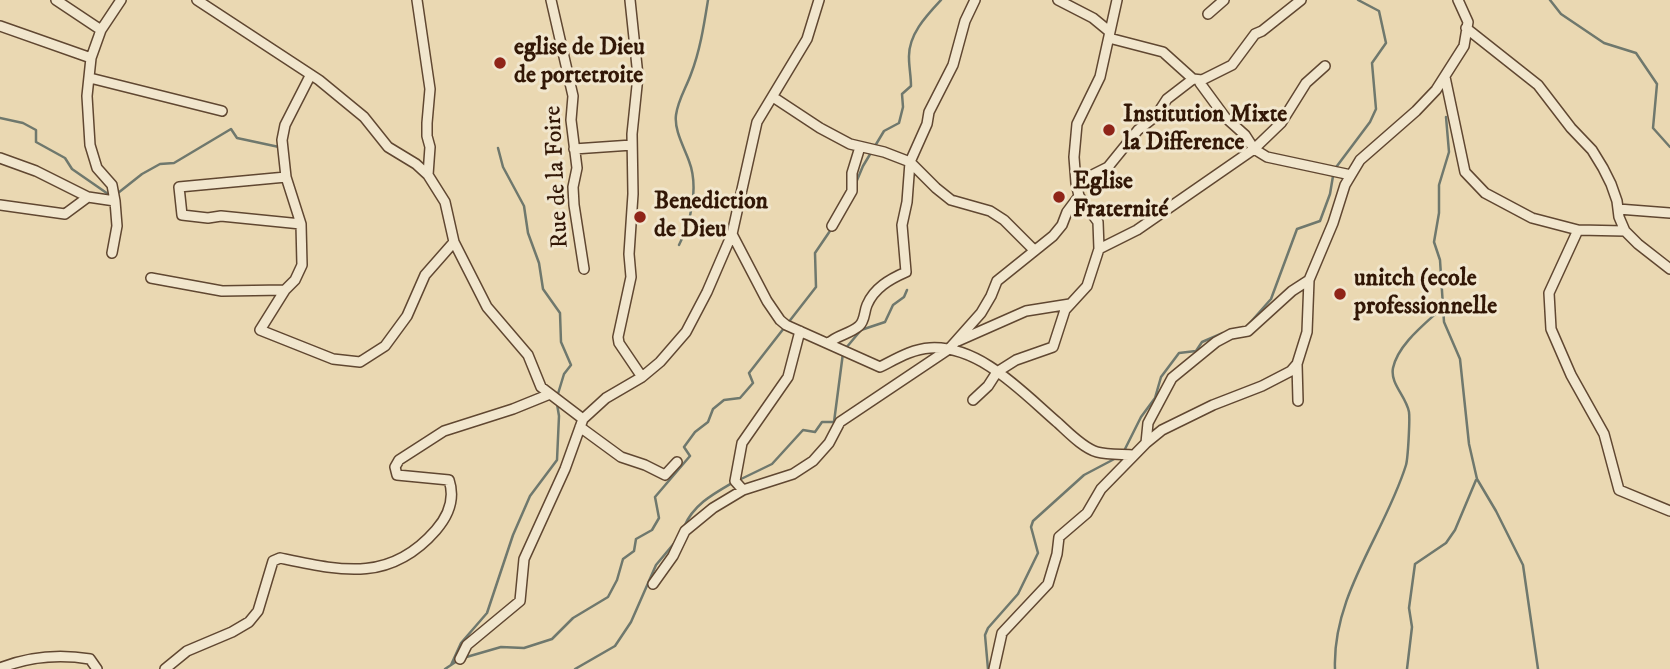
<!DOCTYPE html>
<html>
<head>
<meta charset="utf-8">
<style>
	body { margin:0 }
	canvas { display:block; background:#ead8b2 }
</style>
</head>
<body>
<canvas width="1670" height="669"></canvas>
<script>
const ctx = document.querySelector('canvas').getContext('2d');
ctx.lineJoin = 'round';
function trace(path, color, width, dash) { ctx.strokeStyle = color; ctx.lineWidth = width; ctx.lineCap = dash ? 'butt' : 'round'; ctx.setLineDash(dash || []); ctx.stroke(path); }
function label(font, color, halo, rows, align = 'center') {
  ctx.font = font + ' "IM FELL DW Pica",serif'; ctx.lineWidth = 6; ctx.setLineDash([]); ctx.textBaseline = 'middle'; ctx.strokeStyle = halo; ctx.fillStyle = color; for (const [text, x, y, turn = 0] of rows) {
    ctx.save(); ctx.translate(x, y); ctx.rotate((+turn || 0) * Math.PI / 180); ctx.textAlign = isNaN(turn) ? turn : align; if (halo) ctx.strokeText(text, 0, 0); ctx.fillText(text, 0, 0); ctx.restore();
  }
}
trace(new Path2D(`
	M1550,0L1561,14L1604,43L1636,53L1657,84L1653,128L1670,147
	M1446,117L1449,152L1439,185V213L1434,242L1440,260L1444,322L1460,359L1469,444L1477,479L1496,511L1523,565L1538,669
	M0,118L23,123L36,130V142L65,158L72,169L111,196
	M498,148L503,167L524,206L528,233L539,263L543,289L560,313L561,342L571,365L564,374L557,397
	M855,185L863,166L884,131L899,123L903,107L902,94L911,86C911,76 909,67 909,58C908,35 926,16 941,0
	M118,193L142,174L160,164L174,163L231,129L237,138L279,147
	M679,245C691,222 699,187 689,161C684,147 674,130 676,115C678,100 686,88 691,74C700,51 704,25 708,0
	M1249,324L1271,299L1297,229L1320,221L1330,194L1334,170L1370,122L1376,109L1372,63L1386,43L1379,11L1358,0
	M846,348L861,330L885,322L893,305L904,297L907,290
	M1124,451L1141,417L1155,398L1161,377L1179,353L1196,351L1202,342L1223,333
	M739,480L772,464L803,430L815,432L822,422H834L843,353
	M684,527C693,505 713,494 732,483
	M463,658L501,647L524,648L552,639L573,618L608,597L617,580L623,559L634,551L636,539L652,530L659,518L655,497L690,456L684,447L695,432L708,422L713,409L724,400L740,398L753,383L749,373L816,287L815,253L832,228
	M451,665L461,643L487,613L513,535L530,496L557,460L559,416L557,404
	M445,669L457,661
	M575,669L615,646L631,622L656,565L676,541
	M988,669L985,635L988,628L1018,594L1038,553L1031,527L1033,521L1084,475L1120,456
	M1335,669C1332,595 1385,533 1406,465C1408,458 1410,420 1409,412C1406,396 1390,384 1393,368C1398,344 1426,323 1443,307
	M1407,669L1412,627L1409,608L1415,564L1446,543L1455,530L1476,480`), '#6f786d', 2.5);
const minor = new Path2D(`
	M56,0L101,30
	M197,0L319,80L364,117L388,147L416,164L428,175L445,202L454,242L487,307L528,355L541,387L583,419
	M417,0L430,89L427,123V136L430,147L428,175
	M551,0L573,96L571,120L577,168L573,187L574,205L584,269
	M630,0L638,76L632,134L633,194L629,254L631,277L618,337L619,343L642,377
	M1058,0L1093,18L1110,32
	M1208,14L1224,0
	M0,26L91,58
	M1466,28L1538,85L1571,128L1592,150L1603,168L1611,184L1617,201L1619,217L1625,231L1638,244L1670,269
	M1109,38L1163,52L1193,79L1202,80L1232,65L1255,34L1262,31L1301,0
	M1445,77L1465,172L1485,193L1532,218L1578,230L1625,231
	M90,78L222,111
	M1202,80L1200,83L1225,117L1245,135L1254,149L1267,157L1351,175
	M773,97L820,128L850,144L884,152L910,162L936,188L951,200L990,211L1004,220L1034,250
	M574,149L632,145
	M0,158L36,171L88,197L115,201
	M286,177L179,187L182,215L208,218L221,216L301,224
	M1076,183L1108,167L1138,130L1156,116L1167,99L1193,79
	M0,205L65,214L88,197
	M1618,209L1670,213
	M832,226L852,191V173L860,147
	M1578,230L1549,293L1551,329L1571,375L1604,434L1619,490L1670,511
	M732,234L767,301L780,320L786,325L880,367C896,359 912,349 930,348C980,345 1023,393 1058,423C1068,432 1083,448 1097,452C1108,455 1123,454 1134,455
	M1099,249L1137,230L1254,149L1281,123L1306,83L1325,66
	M112,253L117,226L115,201L112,185L97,168L90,145L87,96L91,58L101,30L121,0
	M151,278L222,291L285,290L295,280L302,265L301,224L286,177L282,140L285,125L310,76
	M285,290L260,330L333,359L360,362L385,346L407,316L425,275L454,242
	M958,341L1026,311L1070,304
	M829,343C837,335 850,334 859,326C865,321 864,312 867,305C874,288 890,279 906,272L902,225L907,202L910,162L927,124L929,112L953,65L965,21L975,0
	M1297,364L1298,401
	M973,400L988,386L997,372L1016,360L1053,347L1065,310L1087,286L1099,249L1098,222L1079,196L1076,183L1074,157L1077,124L1100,77L1117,0
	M580,427L621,457L645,465L665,475L677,462
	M1146,443L1148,423L1172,378L1216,342L1231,334L1248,331L1292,291L1309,280
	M743,490L735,481L742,443L788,377L800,331
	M653,584L673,556L685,531L713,508L743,490L793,474L813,461L829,443L840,422L949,349L981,313L991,296L997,281L1053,236L1062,225L1067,212L1079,196
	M460,659L467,645L520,601L524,559L565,469L583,419L606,398L642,377L660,362L686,332L707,292L732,234L757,122L807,39L819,0
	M0,668C28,657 60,654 90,659L97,669
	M165,669L187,651L232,632L249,622L258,611L273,561L280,558C342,571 390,583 436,530C449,515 455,498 449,480L397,475L395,467L399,460L444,431L513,409L550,394
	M994,669L1002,633L1048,584L1057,554L1059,537L1087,513L1101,489L1146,443L1162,430L1213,405L1262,386L1291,371L1297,364L1307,332L1309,280L1333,223L1345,185L1360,160L1416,111L1436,90L1464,46L1468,22L1458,0`);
trace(minor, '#604731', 12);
trace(minor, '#f1e6cd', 9);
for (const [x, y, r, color] of [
	[500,63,7,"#8f2418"],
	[1109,130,7,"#8f2418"],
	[1059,197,7,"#8f2418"],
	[640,217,7,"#8f2418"],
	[1340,294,7,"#8f2418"]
]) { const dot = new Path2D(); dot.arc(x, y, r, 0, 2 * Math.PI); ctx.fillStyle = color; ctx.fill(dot); trace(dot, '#f1e6cd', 2.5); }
label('bold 24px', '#321706', '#f1e6cd', [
	["eglise de Dieu",514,49],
	["de portetroite",514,77],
	["Institution Mixte",1123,116],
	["la Difference",1123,144],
	["Eglise",1073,183],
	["Fraternité",1073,211],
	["Benediction",654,203],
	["de Dieu",654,231],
	["unitch (ecole",1354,280],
	["professionnelle",1354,308]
], 'left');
label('24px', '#321706', '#f1e6cd', [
	["Rue de la Foire",558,177,-93]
]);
</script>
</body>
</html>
